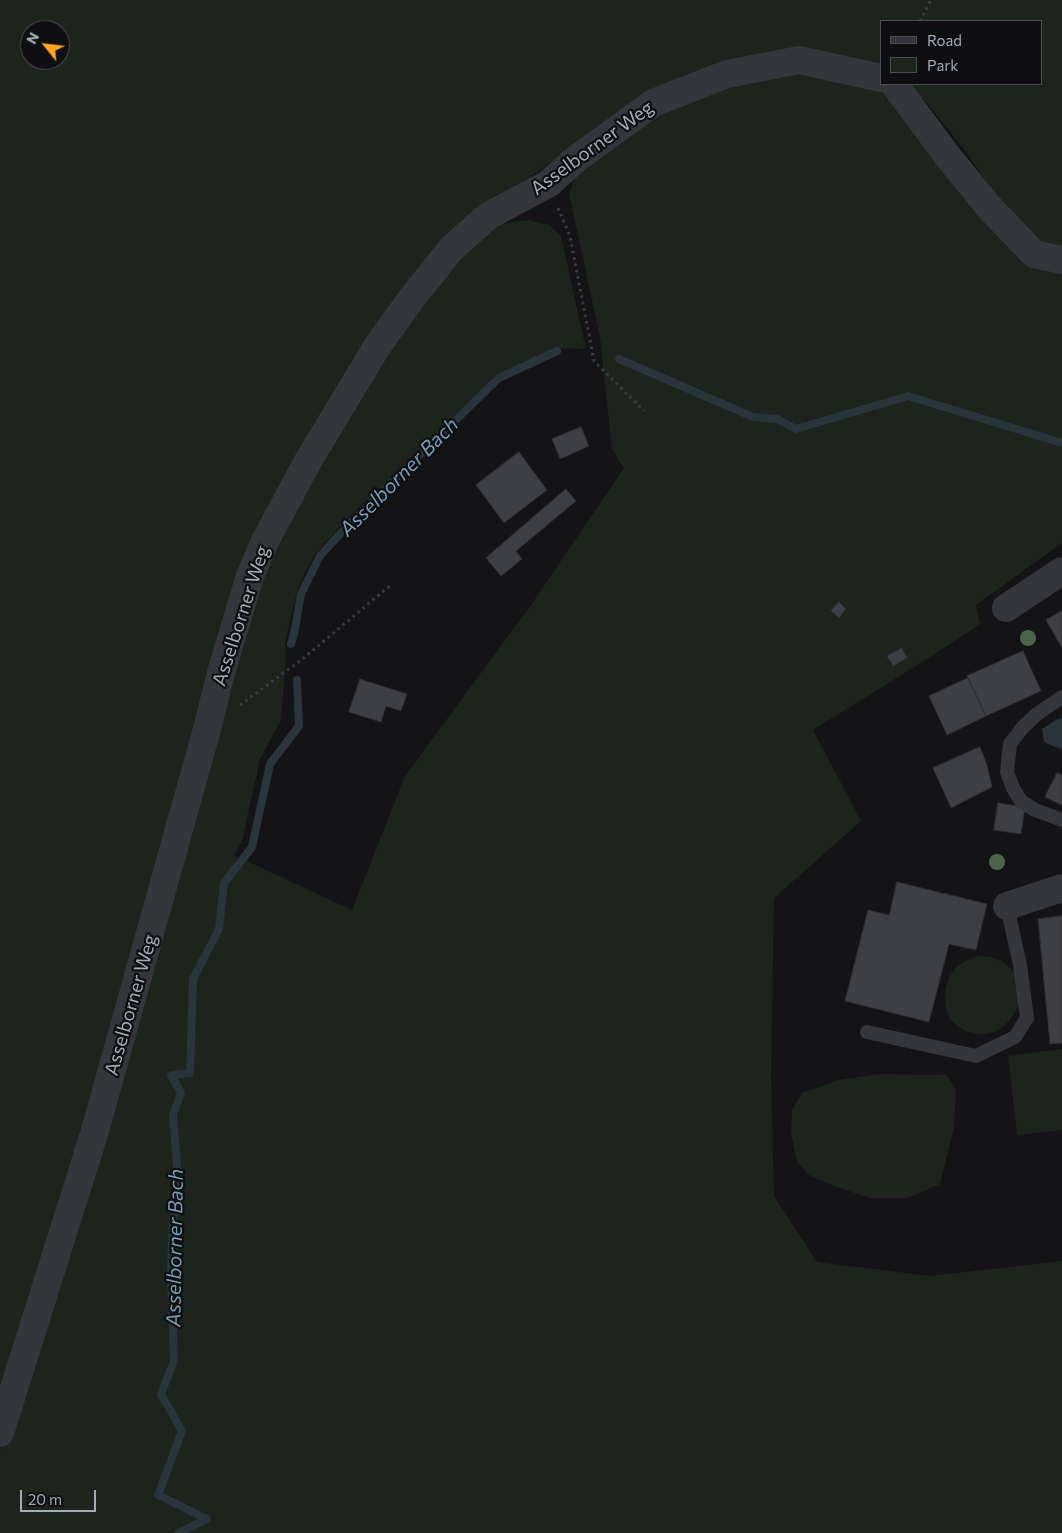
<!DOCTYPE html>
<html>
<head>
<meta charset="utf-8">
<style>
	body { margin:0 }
	#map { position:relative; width:1062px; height:1533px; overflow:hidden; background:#141416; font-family:Commissioner,sans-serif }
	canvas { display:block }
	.legend { position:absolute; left:880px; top:20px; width:162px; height:65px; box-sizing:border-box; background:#0f0f11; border:1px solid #4b4e54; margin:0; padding:6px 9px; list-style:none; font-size:15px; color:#a4acb8 }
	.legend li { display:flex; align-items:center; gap:10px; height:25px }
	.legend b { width:25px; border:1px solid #4b4e54 }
	.north { position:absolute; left:20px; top:20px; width:50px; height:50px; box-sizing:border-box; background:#0f0f11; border:1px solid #4b4e54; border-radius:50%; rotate:299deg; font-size:14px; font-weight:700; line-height:20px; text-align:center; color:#a4acb8 }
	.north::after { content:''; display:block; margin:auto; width:18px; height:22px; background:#ffa523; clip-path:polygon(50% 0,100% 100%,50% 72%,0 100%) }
	.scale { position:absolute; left:20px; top:1490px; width:76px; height:22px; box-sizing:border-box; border:2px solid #a4acb8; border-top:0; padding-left:6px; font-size:15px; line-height:18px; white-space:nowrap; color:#a4acb8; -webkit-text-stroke:4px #0f0f11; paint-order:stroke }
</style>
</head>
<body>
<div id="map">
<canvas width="1062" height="1533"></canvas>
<ul class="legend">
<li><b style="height:6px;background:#34363b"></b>Road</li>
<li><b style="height:14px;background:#1c241c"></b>Park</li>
</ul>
<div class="north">N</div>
<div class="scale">20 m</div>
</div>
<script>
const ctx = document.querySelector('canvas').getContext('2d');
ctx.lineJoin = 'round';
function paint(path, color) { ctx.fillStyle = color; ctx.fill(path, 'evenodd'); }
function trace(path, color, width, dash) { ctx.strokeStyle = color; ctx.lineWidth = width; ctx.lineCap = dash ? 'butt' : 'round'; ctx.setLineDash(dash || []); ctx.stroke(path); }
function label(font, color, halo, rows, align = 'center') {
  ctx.font = font + ' Commissioner,sans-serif'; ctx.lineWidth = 4.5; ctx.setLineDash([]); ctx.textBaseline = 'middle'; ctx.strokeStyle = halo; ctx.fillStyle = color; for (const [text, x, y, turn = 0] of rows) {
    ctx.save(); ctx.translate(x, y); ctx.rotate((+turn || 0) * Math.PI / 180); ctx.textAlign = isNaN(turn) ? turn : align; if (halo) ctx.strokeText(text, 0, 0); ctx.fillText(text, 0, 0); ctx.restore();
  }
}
paint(new Path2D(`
	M0,0H1062V250L1036,240L1003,207L966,152L927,103L907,84H1041V21H881V68L713,66L635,99L573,147L488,206L299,458L87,1122L0,1412ZM30,30H60V60H30Z
	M800,66L889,86L1039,267L1062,274V543L976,605L980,624L930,657L813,730L861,821L774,898L771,1079L774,1196L817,1262L930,1276L1062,1261V1533H0V1450L45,1308L258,580L314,467L381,359L459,255L494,225L528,220L549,225L561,236L586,349L555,348L498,376L346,520L316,553L305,573L297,592L285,643L286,657L281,720L260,759L242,842L234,855L352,910L405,776L531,605L624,468L612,449L600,337L569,194L578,171L677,102Z
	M977,956C981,956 987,956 992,957C1052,978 1004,1065 954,1023C942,1012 943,986 952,973C957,964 967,960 977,956Z
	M1062,1049V1130L1017,1135L1008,1056Z
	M879,1074L947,1075L956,1090L954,1128L940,1184L908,1198H869L829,1184L809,1175L797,1162L791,1133L792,1110L802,1093L838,1080Z`), '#1c241c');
paint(new Path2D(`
	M1062,718V749L1058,748L1044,742L1042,729L1056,720Z`), '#29343b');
trace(new Path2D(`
	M619,359L753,417L777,419L796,429L908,396L1062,443
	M291,644L294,634L301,594L320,556L349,524L499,378L557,351
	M178,1533L207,1519L158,1495L182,1431L161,1394L174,1361L171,1272L173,1218L180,1202L173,1115L181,1093L171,1075L190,1073L193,979L219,929L224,883L252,847L270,764L299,726L297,680`), '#29343b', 8);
const building = new Path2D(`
	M581,427L589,446L560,459L552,439Z
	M519,452L547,490L504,523L476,485Z
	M566,489L576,501L516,551L522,559L501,576L486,558Z
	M839,602L846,609L839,618L831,611Z
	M1062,611V648L1046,620Z
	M902,648L907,658L893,666L887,656Z
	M1023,651L1041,691L986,716L967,676Z
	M968,678L986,716L947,735L929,696Z
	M360,679L407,694L401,711L386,706L381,722L349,712Z
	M980,747L987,765L992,787L951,808L933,768Z
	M1057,773L1062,775V805L1045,797Z
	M998,803L1025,807L1021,834L994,830Z
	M897,882L987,904L976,950L949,944L929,1022L845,1001L868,910L889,915Z
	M1062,916V1043L1050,1044L1038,919Z`);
paint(building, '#3e3f44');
trace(building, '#2e2e32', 1);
trace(new Path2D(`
	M920,21L931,0
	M558,208L570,236L594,361L644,411
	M240,705L300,661L392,584`), '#3a3d42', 3, [2.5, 4]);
trace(new Path2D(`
	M1062,697L1037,714L1023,727L1010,744L1007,772L1013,788L1021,801L1035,810L1062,820
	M867,1032L976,1056L1015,1037L1027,1018L1020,965L1007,906`), '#34363b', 14);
trace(new Path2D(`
	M894,84L949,158L989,207L1034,254L1062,260
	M1006,608L1062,571
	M1007,906L1062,888
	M0,1433L94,1134L207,729L222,669L250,576L265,541L308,461L378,345L412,298L451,249L488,216L548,184L576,159L653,103L727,74L799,60L881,78`), '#34363b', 28);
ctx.fillStyle = '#4c644c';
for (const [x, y] of [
	[1028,638],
	[997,862]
]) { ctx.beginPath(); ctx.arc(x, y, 8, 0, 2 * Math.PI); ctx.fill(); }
label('19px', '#a4acb8', '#0f0f11', [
	["Asselborner Weg",592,148,-36],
	["Asselborner Weg",241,616,-72],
	["Asselborner Weg",131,1005,-74]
]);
label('italic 20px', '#779eb6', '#0f0f11', [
	["Asselborner Bach",399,477,-45],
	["Asselborner Bach",175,1248,-89]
]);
</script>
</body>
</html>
